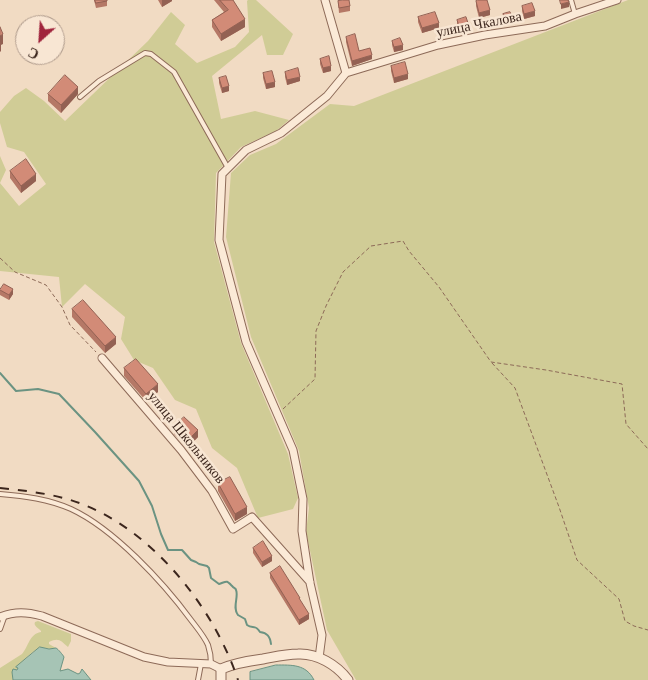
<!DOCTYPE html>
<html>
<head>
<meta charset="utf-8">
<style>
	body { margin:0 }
	#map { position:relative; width:648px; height:680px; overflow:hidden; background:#f1dbc3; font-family:Georgia,serif }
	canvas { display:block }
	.north { position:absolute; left:15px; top:15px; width:50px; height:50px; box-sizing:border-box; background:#f8e6d3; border:1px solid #ad998a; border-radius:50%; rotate:206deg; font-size:14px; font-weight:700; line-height:20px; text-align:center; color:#3c261d }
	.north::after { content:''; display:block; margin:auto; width:18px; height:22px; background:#a0243c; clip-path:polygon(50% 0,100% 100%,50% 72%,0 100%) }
</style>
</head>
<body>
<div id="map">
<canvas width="648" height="680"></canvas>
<div class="north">С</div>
</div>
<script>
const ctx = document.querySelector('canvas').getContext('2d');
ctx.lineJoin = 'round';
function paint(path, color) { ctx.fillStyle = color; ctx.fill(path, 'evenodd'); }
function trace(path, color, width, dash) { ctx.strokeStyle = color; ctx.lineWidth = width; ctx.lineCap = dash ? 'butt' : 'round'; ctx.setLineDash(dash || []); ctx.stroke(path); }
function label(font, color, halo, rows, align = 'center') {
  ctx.font = font + ' Georgia,serif'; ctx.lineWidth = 5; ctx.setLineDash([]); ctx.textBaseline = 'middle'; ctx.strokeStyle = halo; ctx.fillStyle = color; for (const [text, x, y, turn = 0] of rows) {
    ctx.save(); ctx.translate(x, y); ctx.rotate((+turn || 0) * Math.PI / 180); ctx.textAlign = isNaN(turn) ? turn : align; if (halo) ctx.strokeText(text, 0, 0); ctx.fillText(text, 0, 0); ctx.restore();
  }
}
paint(new Path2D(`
	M248,0H256L293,34L283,55H267L262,35L212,76L221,119L255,111L289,120L276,131L241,147L216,173L214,242L241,343L288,454L298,498L293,509L258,518L237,468L212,448L196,409L175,400L153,368L134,360L121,339L125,317L85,284L62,307L59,277L0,271V156L6,170L0,183L19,206L46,184L24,152L7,147L0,123V112L14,96L26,88L44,101L65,121L148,41L171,12L185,25L175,44L197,63L235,47L249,32L247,1Z
	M628,0H648V680H356L327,630L306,532L309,508L299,451L251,337L226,237L231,173L250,155L276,144L330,104L354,106Z
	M38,621L71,634V641L68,647C61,641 59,637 49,642V644L56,648C49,650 45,647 40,649C32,650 24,661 18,667V669L12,672L13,680H0V668L22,654C29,646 29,634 41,632V631C39,628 33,626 35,622Z`), '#d0cc96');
const water = new Path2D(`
	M40,647L49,649L56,648C58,649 63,655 64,657L60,671L68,669L78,674L80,673L82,669L91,680H13L12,672L13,669L17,670L18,668L16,667Z
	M276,665C292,665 306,664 314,680H250V672Z`);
paint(water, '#a6c4b5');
trace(water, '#6b9382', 1);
trace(new Path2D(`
	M0,373L16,391L38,389L59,394L95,432L139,481L152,506L161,534L168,550H182L191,560L196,562L199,564L207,566L209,568L211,578L219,584C228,581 226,580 233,587C234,588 236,588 236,590C239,596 232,608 238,615C238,615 245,619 245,619L247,625C253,629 255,624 260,632C267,633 270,636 271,644`), '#6b9382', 2);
const service = new Path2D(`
	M571,0L575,14
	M80,97L99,81L145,53L151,54L174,72L228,168
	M0,494C25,496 48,499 71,509C114,529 163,582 191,620C197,628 204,636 208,645C210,651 211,657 211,664
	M0,629L5,615
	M198,680L201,664`);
const minor = new Path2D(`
	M325,0L346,73
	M346,73L438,45L485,35L545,26L575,14L617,0
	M102,358L181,450L212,491L233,529L252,517L310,582
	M0,617C15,611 27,612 42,616L144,657L168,662L211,664L221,669
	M319,658L322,635L310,583L302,531L303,499L293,450L246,342L219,240L222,174L246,150L281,133L327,96L346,73`);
const tertiary = new Path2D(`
	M221,680V669C235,663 248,661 263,659C274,657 286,654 298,654C317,653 337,665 348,680`);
trace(service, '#8d6a58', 6);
trace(minor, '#8d6a58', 9);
trace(tertiary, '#8d6a58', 11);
trace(new Path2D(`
	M0,258L15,272L46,285L62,307L70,325L96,352
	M492,363L515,388L559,507L577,560L619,599L625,621L634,626L648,630
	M283,409L315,379L316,331L326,306L343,272L371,246L403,241L409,251L439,287L491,362L546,370L622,384L626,424L648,449`), '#8d6a58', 1, [4, 2.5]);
trace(service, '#fbead7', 4);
trace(minor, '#fbead7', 7);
trace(tertiary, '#fbead7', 9);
trace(new Path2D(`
	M0,488C28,491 56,494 82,504C154,532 214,608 238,680`), '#3c261d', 2, [9, 9]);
paint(new Path2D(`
	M94,0H107V6L96,8Z
	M158,0H172V1L162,7Z
	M214,0H233L245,27L221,41L212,27V20L224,12Z
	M338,1L350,6V11L339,13Z
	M476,1L490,15L479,18L476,6Z
	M522,6L535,16L524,19L522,11Z
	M418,17L439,28L422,33L418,22Z
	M457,20L469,31L460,34L457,25Z
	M346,37L359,51L372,59L352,66L346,42Z
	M392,41L403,50L394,52L392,45Z
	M320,59L331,71L323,73L320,64Z
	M391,66L408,79L394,83L391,71Z
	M285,72L300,81L287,85L285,77Z
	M263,73L275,87L266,89L263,78Z
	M219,78L229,91L222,93L219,83Z
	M48,94H78L61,113L48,101Z
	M10,171L36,181L21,193L10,178Z
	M0,290L13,294L9,300L0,295Z
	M72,309L116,344L105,353L72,317Z
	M124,368L158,392L146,401L124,376Z
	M174,427L198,437L188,447L174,434Z
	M218,483L247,514L235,521L218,491Z
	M253,548L272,561L262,567L253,553Z
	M270,573L300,600L309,619L299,625L270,578Z`), '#b57866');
paint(new Path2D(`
	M162,0H172V1L162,7Z
	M569,2V7L561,9V4Z
	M490,10V15L479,18V13Z
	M535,11V16L524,19V14Z
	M245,19V27L221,41V34Z
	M513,19V22L506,24V21Z
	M439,23V28L422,33V28Z
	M469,26V31L460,34V29Z
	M3,34V44L1,45V51L0,52V36Z
	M403,45V50L394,52V47Z
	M372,55V59L352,66V61Z
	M331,66V71L323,73V68Z
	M408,74V79L394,83V78Z
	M300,77V81L287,85V80Z
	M275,82V87L266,89V84Z
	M229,86V91L222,93V88Z
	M78,87V94L61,113V105Z
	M36,174V181L21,193V186Z
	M13,289V294L9,300V295Z
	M116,337V344L105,353V346Z
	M158,384V392L146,401V394Z
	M198,430V437L188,447V440Z
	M247,507V514L235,521V514Z
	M272,556V561L262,567V562Z
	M309,614V619L299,625V620Z`), '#936153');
const building = new Path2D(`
	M95,0H107V1L96,3Z
	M220,0H233L245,19L221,34L212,20L228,10Z
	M343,0H349L350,6L339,8L338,1Z
	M478,0H487L490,10L479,13L476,1Z
	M560,0H568L569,2L561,4Z
	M532,3L535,11L524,14L522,6Z
	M435,12L439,23L422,28L418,17Z
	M510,12L513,19L506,21L503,14Z
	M466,17L469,26L460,29L457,20Z
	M0,27L3,34L0,36Z
	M355,34L359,51L370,48L372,55L352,61L346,37Z
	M400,38L403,45L394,47L392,41Z
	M329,56L331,66L323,68L320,59Z
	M405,62L408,74L394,78L391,66Z
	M298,68L300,77L287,80L285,72Z
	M272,71L275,82L266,84L263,73Z
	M65,75L78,87L61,105L48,94Z
	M226,76L229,86L222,88L219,78Z
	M26,159L36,174L21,186L10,171Z
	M4,284L13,289L9,295L0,290Z
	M83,300L116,337L105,346L72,309Z
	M136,359L158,384L146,394L124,368Z
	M184,417L198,430L188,440L174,427Z
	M230,477L247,507L235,514L218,483Z
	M263,541L272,556L262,562L253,548Z
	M280,566L300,598H299L309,614L299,620L270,573Z`);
paint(building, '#d28b77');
trace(building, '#936153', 1);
label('14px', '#3c261d', '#f8e6d3', [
	["улица Чкалова",479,25,-11],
	["улица Школьников",186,438,51]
]);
</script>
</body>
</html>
